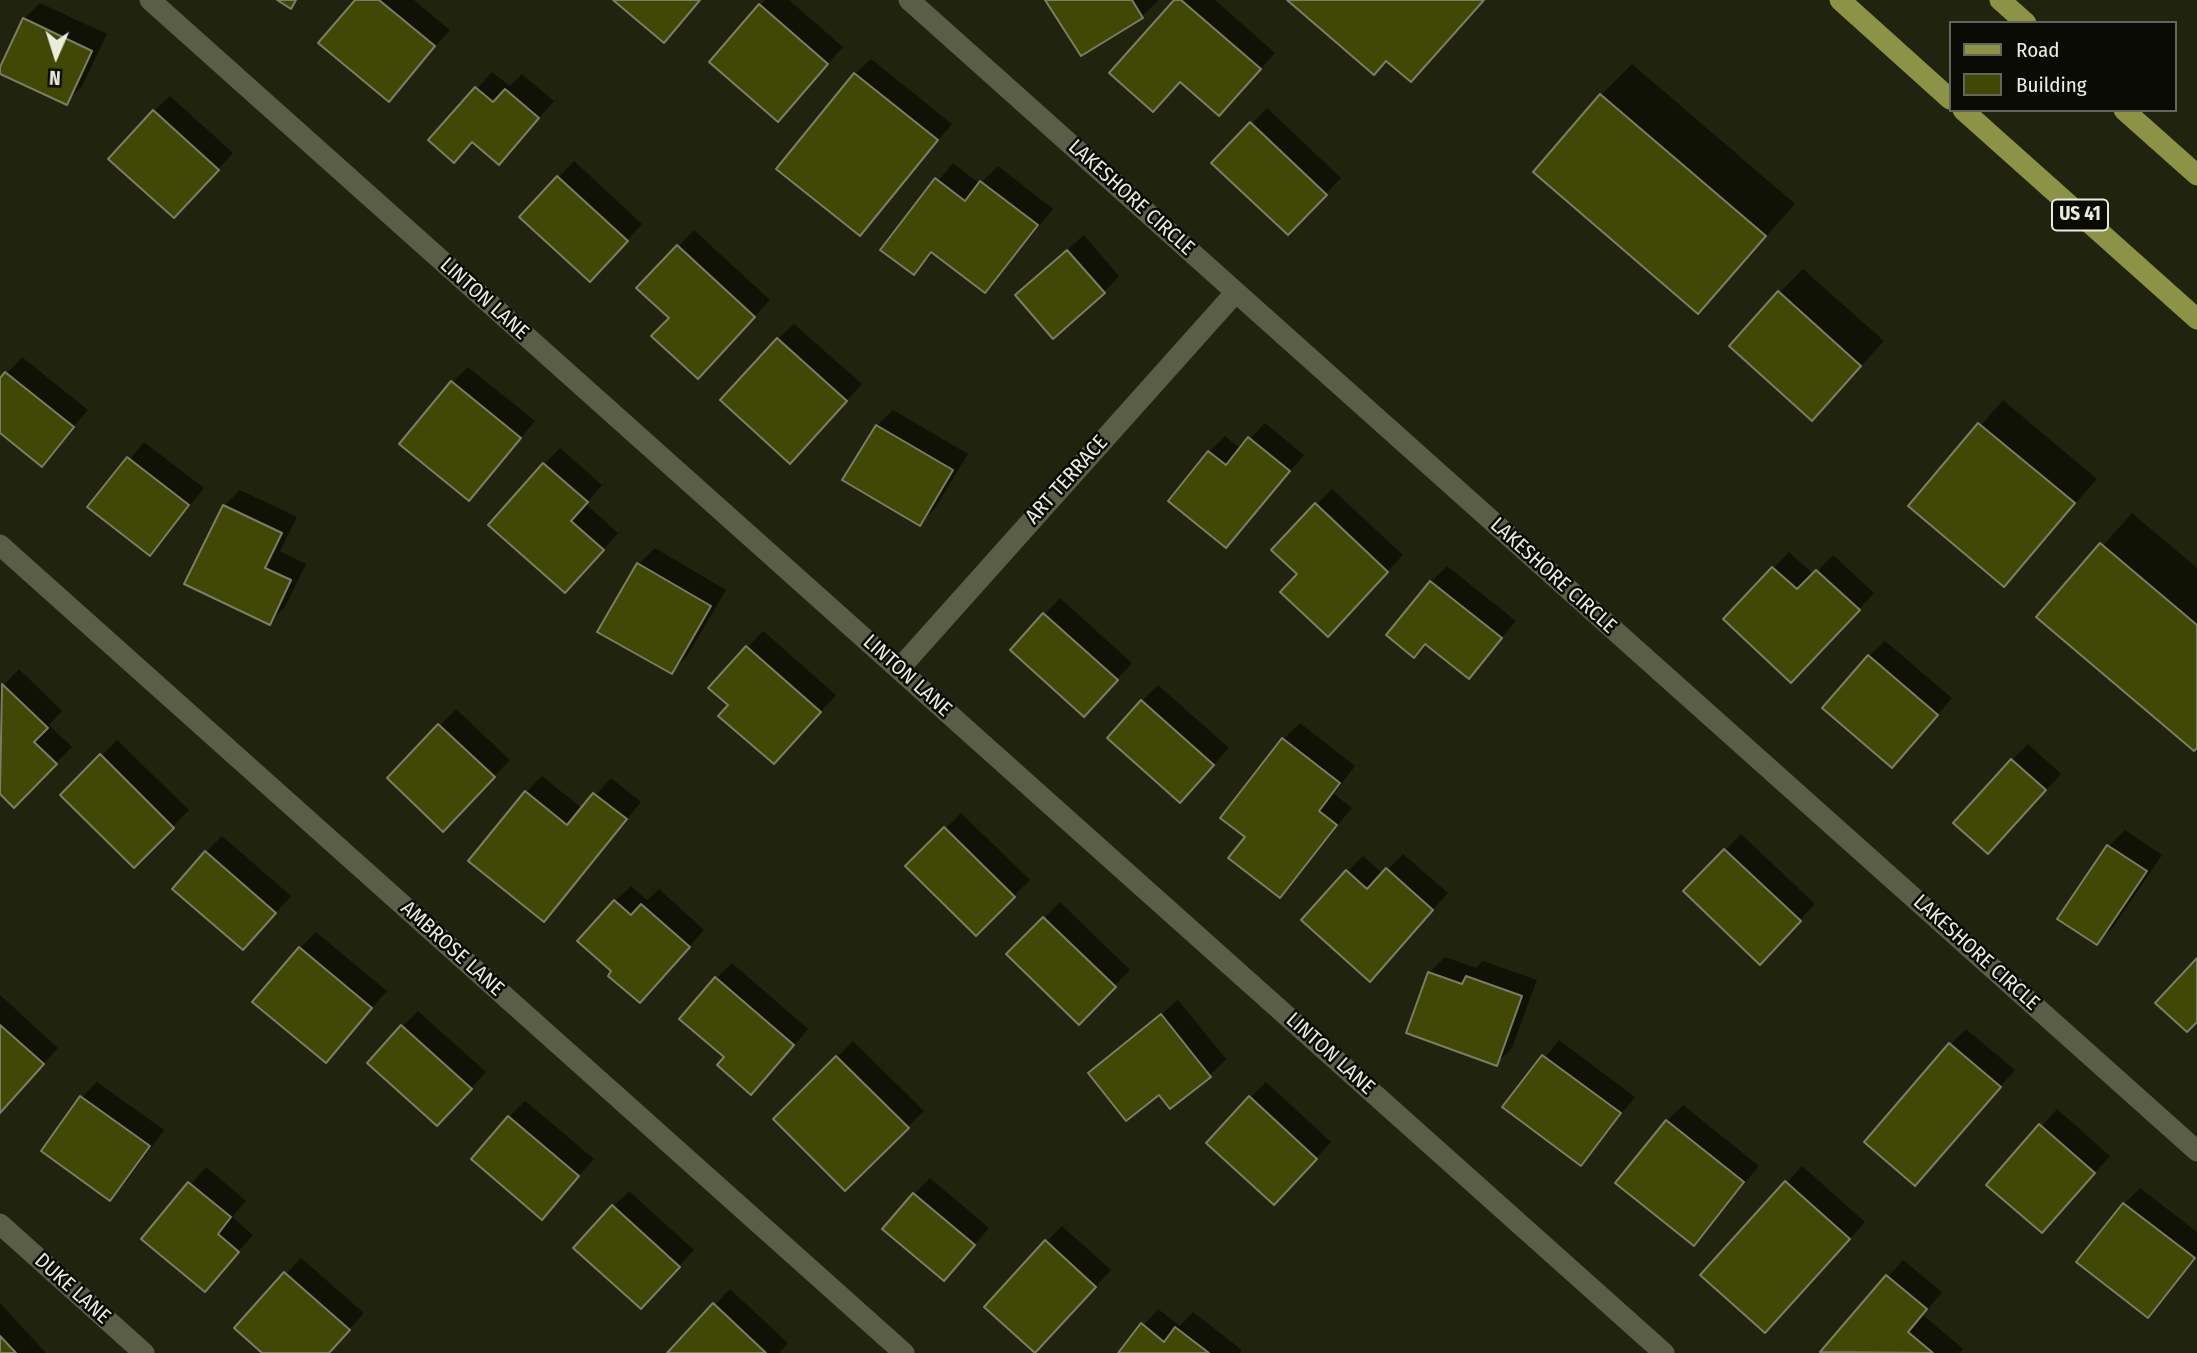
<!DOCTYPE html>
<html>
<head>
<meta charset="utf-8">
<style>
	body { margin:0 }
	#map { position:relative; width:2197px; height:1353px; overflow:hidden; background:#20230d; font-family:"Fira Sans Condensed",sans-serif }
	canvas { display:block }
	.legend { position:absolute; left:1949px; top:21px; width:228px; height:91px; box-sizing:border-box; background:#0a0b04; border:2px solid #64655b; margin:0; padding:9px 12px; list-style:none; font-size:21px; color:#eaecde }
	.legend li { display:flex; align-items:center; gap:14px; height:35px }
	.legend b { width:35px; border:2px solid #64655b }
	.north { position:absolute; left:21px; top:21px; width:70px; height:70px; -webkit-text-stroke:5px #0a0b04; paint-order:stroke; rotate:183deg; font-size:19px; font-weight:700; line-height:28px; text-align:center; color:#eaecde }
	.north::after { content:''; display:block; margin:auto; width:24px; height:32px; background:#eaecde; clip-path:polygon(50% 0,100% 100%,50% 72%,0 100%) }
</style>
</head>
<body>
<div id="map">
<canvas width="2197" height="1353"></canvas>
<ul class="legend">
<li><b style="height:9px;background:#8c9347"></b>Road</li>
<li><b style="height:19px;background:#414705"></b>Building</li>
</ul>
<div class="north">N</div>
</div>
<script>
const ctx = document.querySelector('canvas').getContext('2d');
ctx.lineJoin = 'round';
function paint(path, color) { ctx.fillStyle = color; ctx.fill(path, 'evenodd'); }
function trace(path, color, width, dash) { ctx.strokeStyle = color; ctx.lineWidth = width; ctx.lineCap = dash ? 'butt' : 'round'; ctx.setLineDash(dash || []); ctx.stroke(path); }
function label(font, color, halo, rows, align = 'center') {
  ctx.font = font + ' "Fira Sans Condensed",sans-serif'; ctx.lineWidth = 5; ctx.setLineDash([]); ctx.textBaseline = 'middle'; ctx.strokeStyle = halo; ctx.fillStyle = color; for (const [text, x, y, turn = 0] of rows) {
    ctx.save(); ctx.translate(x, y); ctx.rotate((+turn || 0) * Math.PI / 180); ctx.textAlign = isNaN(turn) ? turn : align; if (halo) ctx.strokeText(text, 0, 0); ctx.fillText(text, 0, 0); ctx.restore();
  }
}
paint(new Path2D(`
	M357,0H414L450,30L388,100Z
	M765,0H789L843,47L778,120L711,62Z
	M1048,0H1158V1L1142,16L1082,54Z
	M1177,0H1215L1275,53L1235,98Z
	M1290,0H1485L1411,80L1387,59Z
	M40,3L107,34L82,86L66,102L0,72L24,19Z
	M871,59L952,124L860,233L855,74Z
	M1632,64L1795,204L1698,312L1601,95Z
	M492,72L510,86L522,74L554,101L514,146L474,140L454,161L431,140Z
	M170,96L233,153L190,200L154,111Z
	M1267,108L1341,178L1304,217L1214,163Z
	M574,161L642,224L606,264L521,217Z
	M953,163L980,184L998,166L1053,209L985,291L934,252L914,273L882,249Z
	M694,230L770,300L713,361L639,288Z
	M1084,235L1119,276L1104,292L1033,280Z
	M1803,269L1884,341L1835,395L1780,292Z
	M794,324L862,384L806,445L778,339Z
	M22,357L88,410L41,464L0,431V381Z
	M468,367L535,421L469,499L452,383Z
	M2003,400L2097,479L2004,584L1910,506Z
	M893,410L968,454L935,508L920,524L877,426Z
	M1265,423L1304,455L1226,546L1209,452L1225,436L1241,449Z
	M144,442L204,488L150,554L90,507Z
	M560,448L602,485L586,504L618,533L581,575L544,464Z
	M1332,489L1403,555L1344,618L1316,505Z
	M240,490L297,517L280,551L306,564L285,607L269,623L186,583L224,506Z
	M2132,513L2197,568V746L2039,617Z
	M655,548L726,590L687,656L671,672L639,564Z
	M1789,552L1814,575L1833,555L1874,593L1807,665L1725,619Z
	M1447,566L1516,621L1468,677L1431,582Z
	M1060,598L1132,663L1100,698L1012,650Z
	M763,631L836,695L789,746L710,688Z
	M1885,641L1952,698L1908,749L1869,656Z
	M19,669L62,711L49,725L72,747L14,806L0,792V689Z
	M1158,685L1229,748L1180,801L1142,701Z
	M456,709L510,760L459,813L389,778Z
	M1300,723L1355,766L1334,794L1352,808L1280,895L1247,837L1284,739Z
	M117,740L189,810L134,866L62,795Z
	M2028,744L2061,774L2003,836L2012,760Z
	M542,776L583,809L611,778L641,802L544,919L526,792Z
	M961,813L1030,880L976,933L908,866Z
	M2125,830L2162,855L2113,927L2097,943L2060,918L2109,846Z
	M1741,834L1815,904L1776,946L1686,891Z
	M222,836L291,896L243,948L206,852Z
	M1403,854L1448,893L1385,963L1347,872L1363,856L1383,874Z
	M631,886L647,900L659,889L704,930L655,985L614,971L615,901Z
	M1060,902L1130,970L1079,1022L1009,954Z
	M316,932L387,991L326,1060L300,948Z
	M1445,957L1476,968L1483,961L1537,980L1512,1048L1496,1064L1429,973Z
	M732,963L808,1029L767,1077L716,979Z
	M0,995L58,1048L0,1111Z
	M1178,1000L1226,1059L1210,1075L1171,1107L1159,1092L1090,1073Z
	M418,1011L486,1072L453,1108L402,1027Z
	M1966,1029L2015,1070L1915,1184L1950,1045Z
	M1559,1040L1635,1097L1581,1164L1505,1107Z
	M853,1041L924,1111L845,1189L775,1119Z
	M97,1082L164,1130L126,1182L110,1198L81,1098Z
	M1266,1082L1331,1142L1290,1187L1250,1098Z
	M525,1101L594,1159L542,1217L509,1117Z
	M1683,1105L1759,1166L1694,1243L1667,1121Z
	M2057,1109L2110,1156L2058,1215L1989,1185Z
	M1802,1166L1865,1222L1781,1315L1702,1275Z
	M206,1167L246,1201L232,1217L253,1235L205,1289L143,1239Z
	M930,1178L989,1228L959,1263L914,1194Z
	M2140,1188L2197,1232V1257L2148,1316L2124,1204Z
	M629,1191L694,1250L656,1291L613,1207Z
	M1062,1226L1111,1270L1051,1335L1046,1242Z
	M301,1258L364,1313L328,1353H265L286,1274Z
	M1903,1260L1942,1292L1923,1315L1963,1349L1960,1353L1822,1352Z
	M730,1289L788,1343L779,1353H669Z
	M0,1303L46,1353H0Z
	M1158,1309L1180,1326L1193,1312L1242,1350L1240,1353H1120Z`), '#0007');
const building = new Path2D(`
	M277,0H296L291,9Z
	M355,0H379L435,46L389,102L318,43Z
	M613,0H700L664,43Z
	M1045,0H1132L1143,18L1081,56Z
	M1174,0H1181L1261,69L1219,116L1180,82L1153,112L1109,73Z
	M1287,0H1484L1411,82L1386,61L1374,75Z
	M759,4L828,64L778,122L709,62Z
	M23,18L92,51L67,105L0,74V67Z
	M854,73L938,140L860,236L776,169Z
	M475,87L493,102L505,89L539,118L499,165L472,142L454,163L428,140Z
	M1600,94L1766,236L1698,314L1533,172Z
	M153,110L219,170L174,218L108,159Z
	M1250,122L1327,195L1288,235L1211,163Z
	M557,176L628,241L590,282L519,217Z
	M935,178L965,201L980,181L1038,225L985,293L931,252L914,275L880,250Z
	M677,245L755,317L698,379L651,336L669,318L636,288Z
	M1067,250L1105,293L1053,339L1015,295Z
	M1778,291L1861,366L1812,421L1729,346Z
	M777,338L847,401L790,464L720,400Z
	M5,372L74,427L42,467L0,433V378Z
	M451,381L521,438L469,501L399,444Z
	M1978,423L2075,503L2004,587L1908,506Z
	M876,425L953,470L920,526L842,480Z
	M1248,437L1290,471L1226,548L1168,501L1208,451L1226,465Z
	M127,457L189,505L150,556L87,507Z
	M543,463L588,502L571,521L604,550L565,593L488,525Z
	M1315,503L1388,572L1328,637L1280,592L1297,574L1271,550Z
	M223,505L282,533L265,568L291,580L270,625L184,584Z
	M2100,543L2197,625V748L2194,751L2036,617Z
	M637,563L711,606L672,674L597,632Z
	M1772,567L1797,589L1816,570L1860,610L1791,683L1723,619Z
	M1430,581L1502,638L1469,679L1425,644L1414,658L1386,635Z
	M1043,613L1118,680L1084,717L1010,650Z
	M746,646L821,712L774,764L718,716L728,705L708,688Z
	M1868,655L1938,715L1892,768L1822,708Z
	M2,684L48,728L34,742L57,764L14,808L0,794Z
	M1141,700L1214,765L1180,803L1107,738Z
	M438,724L495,777L443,832L387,778Z
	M1282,738L1340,783L1319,811L1337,825L1280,898L1228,858L1245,837L1220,818Z
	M100,754L174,828L134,868L60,795Z
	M2011,759L2046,790L1988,854L1953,823Z
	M525,791L567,825L593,793L627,819L544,922L468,861Z
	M944,827L1015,897L976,936L905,866Z
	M2107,845L2147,871L2097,945L2057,919Z
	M1724,849L1801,921L1760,965L1683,891Z
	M205,851L276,913L243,950L172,889Z
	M1386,868L1433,910L1370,982L1301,920L1346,870L1367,889Z
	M614,900L631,915L641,904L690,947L640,1003L608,976L611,971L577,941Z
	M1043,917L1116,987L1079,1025L1006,954Z
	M299,947L372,1008L326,1063L252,1002Z
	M2197,958V1022L2187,1032L2155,1003Z
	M1428,972L1462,984L1466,976L1522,996L1497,1066L1406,1033Z
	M715,977L794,1045L751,1095L717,1065L724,1057L679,1019Z
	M1161,1014L1211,1077L1170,1109L1159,1095L1126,1121L1088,1073Z
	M0,1025L44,1064L0,1113Z
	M401,1025L472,1089L437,1126L367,1063Z
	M1949,1043L2001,1087L1915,1186L1864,1142Z
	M1542,1055L1621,1113L1581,1166L1502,1107Z
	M836,1056L909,1128L845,1191L773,1119Z
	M80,1096L150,1146L110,1201L41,1151Z
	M1249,1096L1317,1159L1274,1205L1206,1143Z
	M508,1116L579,1176L542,1220L471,1159Z
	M1666,1120L1744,1182L1694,1246L1615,1183Z
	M2039,1124L2095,1173L2042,1233L1986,1185Z
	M1785,1181L1850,1239L1765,1333L1700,1275Z
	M188,1182L231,1217L218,1234L239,1252L205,1292L141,1239Z
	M913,1193L975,1245L944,1281L882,1229Z
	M2123,1203L2195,1258L2148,1318L2076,1262Z
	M612,1205L680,1267L641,1309L573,1248Z
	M1045,1240L1096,1287L1035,1353L984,1307Z
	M284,1272L350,1330L329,1353H262L234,1328Z
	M1886,1275L1927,1309L1908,1332L1933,1353L1820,1352Z
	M713,1303L766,1353H667Z
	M1141,1323L1164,1342L1175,1327L1209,1353H1118Z
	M0,1336L16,1353H0Z`);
paint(building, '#414705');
trace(building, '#7a7e65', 2);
trace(new Path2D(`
	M150,0L1664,1353
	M909,0L2197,1151
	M0,545L904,1353
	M899,669L1236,292
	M0,1224L144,1353`), '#5b5e46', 21);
trace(new Path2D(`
	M1840,0L1950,99
	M2000,0L2026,23
	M1963,110L2197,319
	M2124,110L2197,175`), '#8c9347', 21);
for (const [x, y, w] of [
	[2080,215,56]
]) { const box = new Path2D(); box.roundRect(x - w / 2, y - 15.5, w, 31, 5); ctx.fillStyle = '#0a0b04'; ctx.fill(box); trace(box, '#eaecde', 2); }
label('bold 19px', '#eaecde', null, [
	["US 41",2080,215]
]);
label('21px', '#eaecde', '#0a0b04', [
	["LAKESHORE CIRCLE",1131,198,42],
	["LINTON LANE",484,299,42],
	["ART TERRACE",1067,480,-48],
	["LAKESHORE CIRCLE",1553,576,42],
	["LINTON LANE",907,676,42],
	["AMBROSE LANE",452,949,42],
	["LAKESHORE CIRCLE",1976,953,42],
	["LINTON LANE",1330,1054,42],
	["DUKE LANE",72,1289,42]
]);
</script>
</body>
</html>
